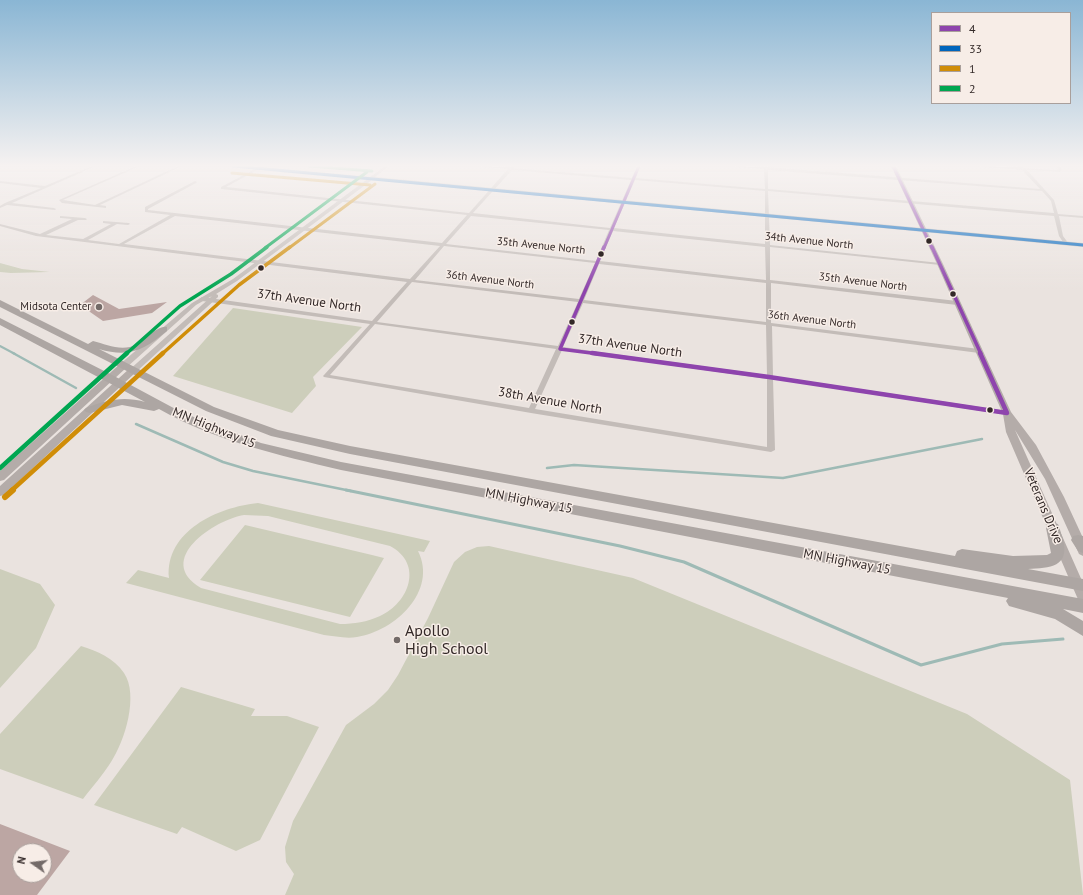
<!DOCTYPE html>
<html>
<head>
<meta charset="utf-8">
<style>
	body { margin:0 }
	#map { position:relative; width:1083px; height:895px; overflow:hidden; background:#eae3df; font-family:"PT Sans",sans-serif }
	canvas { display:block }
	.legend { position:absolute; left:931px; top:12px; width:140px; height:92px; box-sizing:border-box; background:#f7ede7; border:1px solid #a99f9b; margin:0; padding:5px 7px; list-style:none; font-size:12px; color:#332928 }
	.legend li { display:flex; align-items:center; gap:8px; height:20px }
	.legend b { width:20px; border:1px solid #a99f9b }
	.north { position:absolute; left:12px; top:843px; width:40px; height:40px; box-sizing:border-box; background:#f7ede7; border:1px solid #a99f9b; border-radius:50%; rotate:284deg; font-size:11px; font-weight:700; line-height:16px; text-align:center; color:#332928 }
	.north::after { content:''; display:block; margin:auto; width:14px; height:18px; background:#736a68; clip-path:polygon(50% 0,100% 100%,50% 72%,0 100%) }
</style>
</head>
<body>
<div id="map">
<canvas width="1083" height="895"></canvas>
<ul class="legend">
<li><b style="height:5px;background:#8e44ad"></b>4</li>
<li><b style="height:5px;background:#0065bd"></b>33</li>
<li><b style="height:5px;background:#d08d08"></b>1</li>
<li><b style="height:5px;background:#00a651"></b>2</li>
</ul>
<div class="north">N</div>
</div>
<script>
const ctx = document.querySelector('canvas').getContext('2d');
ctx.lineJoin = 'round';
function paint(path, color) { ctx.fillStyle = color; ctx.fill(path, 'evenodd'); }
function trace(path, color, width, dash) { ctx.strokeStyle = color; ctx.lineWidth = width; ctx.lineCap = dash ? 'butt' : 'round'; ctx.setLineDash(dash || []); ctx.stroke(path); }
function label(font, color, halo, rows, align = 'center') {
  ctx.font = font + ' "PT Sans",sans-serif'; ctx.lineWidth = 3; ctx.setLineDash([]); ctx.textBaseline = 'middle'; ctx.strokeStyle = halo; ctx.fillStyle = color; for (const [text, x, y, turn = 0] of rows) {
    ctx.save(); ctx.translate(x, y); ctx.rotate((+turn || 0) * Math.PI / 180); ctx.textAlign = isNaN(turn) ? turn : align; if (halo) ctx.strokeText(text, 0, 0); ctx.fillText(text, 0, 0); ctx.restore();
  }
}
paint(new Path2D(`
	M0,263L22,269L50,272L11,273L0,272Z
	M233,308L362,327L313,377L316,386L292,413L173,376Z
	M258,503L430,541L424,552L418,551C438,591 395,631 357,637C346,639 334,636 324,635L126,583L138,570L169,578C165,531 218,507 258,503ZM244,515L268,516L390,546C424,564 409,603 380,616C367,622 354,624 340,624L201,588C154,560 214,520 244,515Z
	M245,525L372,555L384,558L350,617L200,580Z
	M489,546L633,578L967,714L1070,780L1083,895H285L294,874L286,862L285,847L293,821L346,725L374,704L388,690L398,675L428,618L454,562L465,552L477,547Z
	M0,569L40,584L55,605L36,648L0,688Z
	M81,646C97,651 114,658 124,673C139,695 125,741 111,762C103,775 92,787 83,799L0,769V734Z
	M181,687L255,709L251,716H287L319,727L260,840L236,851L182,827L177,834L94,805Z`), '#cdcebb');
trace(new Path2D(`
	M0,346L15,354`), '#9ebab5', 2);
trace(new Path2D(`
	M13,353L76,388
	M136,424L223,462L253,471L351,491
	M547,468L574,465L783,478L982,439`), '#9ebab5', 2.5);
trace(new Path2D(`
	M346,490L620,546L684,562L921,665L1002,644L1063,639`), '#9ebab5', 3);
paint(new Path2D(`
	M93,295L119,309L167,302L152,313L103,321L80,305Z
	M0,824L70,851L37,895H0ZM20,851H44V875H20Z`), '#bca6a3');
paint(new Path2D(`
	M92,166H96L12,203L54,208L56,209L55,210L7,205L0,208V206L5,203L41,188L0,183V181L45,186Z
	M136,166H140L63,200L95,205L178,166H182L100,205L106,206V208L62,203L59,200Z
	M231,166L259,167L371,177L373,178L371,179L259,169L226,187L469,213L508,169L482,167L481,166L510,167L511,166H514L513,168L632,178L637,166H640L636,178L765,189L764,169L736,167L735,166L764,167L765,166H767L768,167L1040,189L1022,170L982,167L980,166L1020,167V166H1023L1024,168L1058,170L1057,166H1060L1062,171L1060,172L1027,170L1054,200L1058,214L1083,216V218L1059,216L1063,236L1069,244L1067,245H1065L1059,236L1054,216L768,191L770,245L940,263L942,264L940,265L770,247V280L957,301L960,303L957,305L771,283V323L979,349L982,351L979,353L772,326L773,376L1007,411L1010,413L1007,415L773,379L775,450L771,452L531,413L324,377L323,376L324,375L370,324L202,301L199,299L202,297L372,321L407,282L36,236L0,226V224L40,234L72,219L61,218H60V216L85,218L87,219L86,220H78L46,235L83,239L111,224L103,223V221L129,223L130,224L128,225L117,224L88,240L119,244L170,215L145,212V207L195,181L197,182L196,183L148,209V210L442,243L467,215L221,189V187L255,169ZM512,170L631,180L610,228L473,213ZM768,170L1042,191L1051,201L1054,213L768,189ZM635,180L765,191V244L614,228ZM175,216L440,246L410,279L124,244ZM471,216L609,230L596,261L446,244ZM613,231L765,247L766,280L600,261ZM444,246L595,263L579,299L415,280ZM599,264L766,283V322L584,300ZM412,282L578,302L558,346L377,322ZM583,303L766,325L767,375L563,347ZM375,324L556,349L529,408L330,375ZM562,350L767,379V447L535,409Z`), '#c3bcb8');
paint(new Path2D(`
	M385,166H389L375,177L1083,243V247L372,180L237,281L216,294L218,295V297L135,373H132L128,371L212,296L196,305L126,368H120L119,366L120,364L192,303L233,279Z`), '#c3bcb8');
paint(new Path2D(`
	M891,166H896L943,264L1011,412L1036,445L1064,497L1083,538V556L1079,554L1045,479L1015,430L1083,583V602L1079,601L1077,597L1006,432L1003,414L937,264Z
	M123,363L127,366L126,368L4,480L0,481V471L120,364Z
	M132,368L135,369L136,371L135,373L4,495L0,496V486L129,369Z`), '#b4aca9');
paint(new Path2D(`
	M0,300L88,344L93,341C105,344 117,350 130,347C141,344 157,325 167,327V331C144,350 129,358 99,349L214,407L278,430L350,446L955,556L957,551L962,549L1013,556L1047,555L1051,553L1046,528L1048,524L1053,523L1058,524C1060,529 1061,534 1063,539C1070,567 1050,568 1028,569L1083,579V591L350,454L271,436L206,411L0,307Z
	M0,318L114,376L181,412L261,443L341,462L1083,599V613L1063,609L1083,621V636L1055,619L1009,606L1006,601L1008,598L341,470C279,455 215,441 159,409L154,411L122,405L90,413L86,412L84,410L86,408C107,400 123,396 145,402L0,325Z
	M1078,535L1083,536V553L1078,551L1071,540L1073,536Z`), '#ada6a3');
trace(new Path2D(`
	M893,166L932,248
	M604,248L639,166`), '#8e44ad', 3);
trace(new Path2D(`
	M932,247L981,354
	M599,354L560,349L604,247`), '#8e44ad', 3.5);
trace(new Path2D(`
	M592,353L769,377L1007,413
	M980,353L1007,413`), '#8e44ad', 4.5);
trace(new Path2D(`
	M233,166L1083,245`), '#0065bd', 3);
trace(new Path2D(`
	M232,173L370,185
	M289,248L375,184`), '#d08d08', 3);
trace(new Path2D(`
	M162,354L239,285L290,247`), '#d08d08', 3.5);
trace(new Path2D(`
	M11,491L163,353`), '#d08d08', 4.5);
trace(new Path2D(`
	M5,497L13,490`), '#d08d08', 6);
trace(new Path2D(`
	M309,166L372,171
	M265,248L367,172`), '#00a651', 3);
trace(new Path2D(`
	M126,354L180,306L231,274L267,247`), '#00a651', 3.5);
trace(new Path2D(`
	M0,468L127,353`), '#00a651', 4.5);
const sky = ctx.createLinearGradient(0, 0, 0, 291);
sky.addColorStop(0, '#8ab6d4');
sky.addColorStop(0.57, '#f6f2f1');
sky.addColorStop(1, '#f6f2f100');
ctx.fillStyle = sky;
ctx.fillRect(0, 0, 1083, 291);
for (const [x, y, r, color] of [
	[929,241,3.5,"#332928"],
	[601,254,3.5,"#332928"],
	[261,268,3.5,"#332928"],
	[953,294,3.5,"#332928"],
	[99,307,4,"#736a68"],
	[572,322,3.5,"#332928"],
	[990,410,3.5,"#332928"],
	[397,640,4,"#736a68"]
]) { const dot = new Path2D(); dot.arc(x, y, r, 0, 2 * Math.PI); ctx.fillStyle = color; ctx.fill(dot); trace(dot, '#f7ede7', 1.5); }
label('11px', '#332928', '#f7ede7', [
	["34th Avenue North",809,241,6],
	["35th Avenue North",541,246,6],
	["36th Avenue North",490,280,7],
	["35th Avenue North",863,282,7],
	["36th Avenue North",812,320,7]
]);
label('11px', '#332928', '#f7ede7', [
	["Midsota Center",91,307]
], 'right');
label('13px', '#332928', '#f7ede7', [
	["37th Avenue North",309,301,8],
	["37th Avenue North",630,346,8],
	["38th Avenue North",550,401,10],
	["MN Highway 15",214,428,22],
	["MN Highway 15",529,501,11],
	["Veterans Drive",1043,506,67],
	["MN Highway 15",847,562,11]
]);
label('16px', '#332928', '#f7ede7', [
	["Apollo",405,631],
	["High School",405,649]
], 'left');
</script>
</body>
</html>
